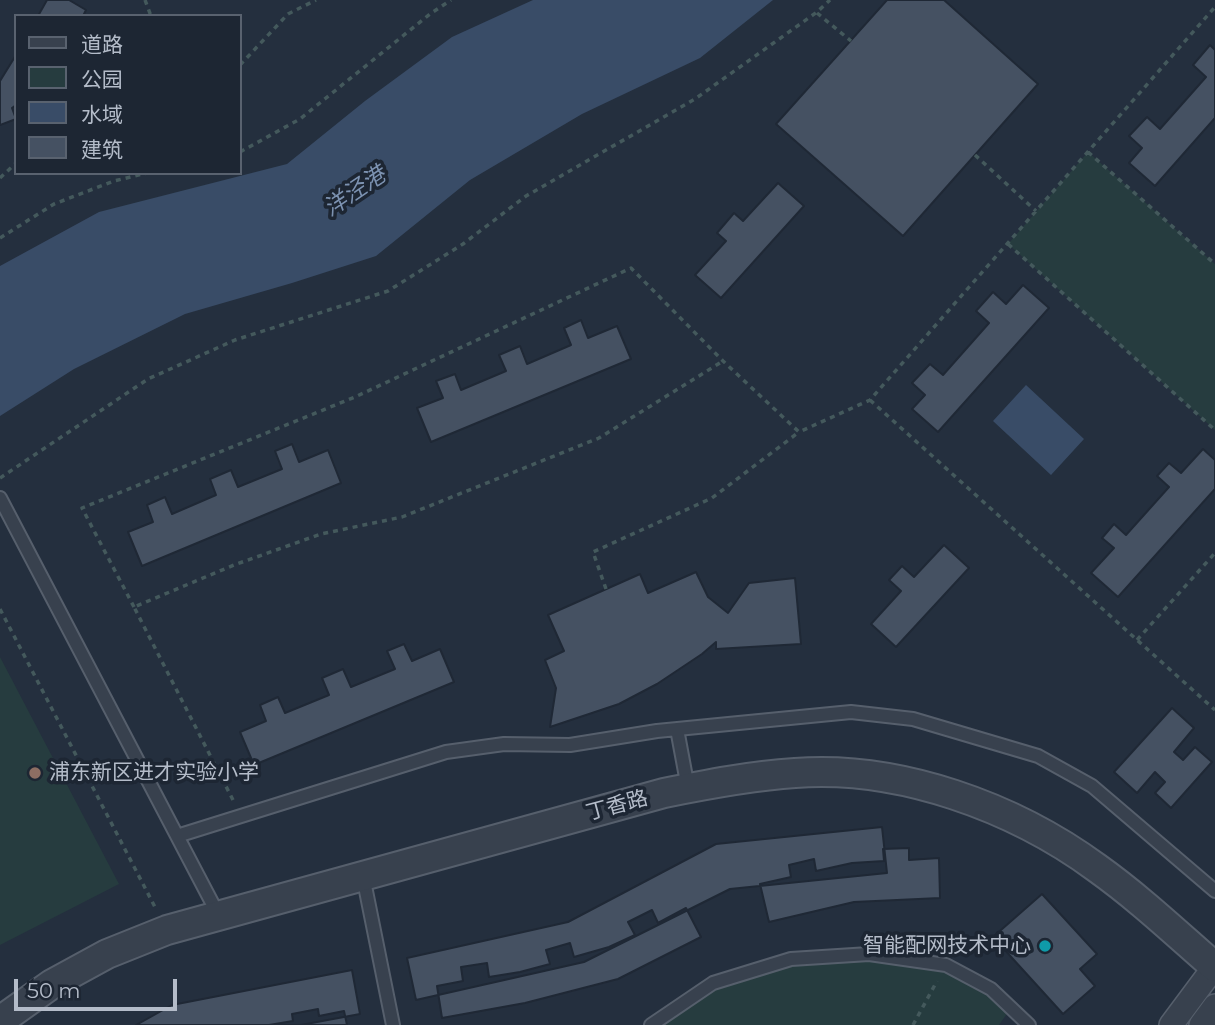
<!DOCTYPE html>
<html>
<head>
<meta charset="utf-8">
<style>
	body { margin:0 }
	#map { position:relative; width:1215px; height:1025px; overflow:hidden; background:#242f3e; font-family:Montserrat,"Noto Sans SC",sans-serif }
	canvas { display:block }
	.legend { position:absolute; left:14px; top:14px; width:228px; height:161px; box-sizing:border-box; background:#1d2633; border:2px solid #59626f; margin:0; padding:9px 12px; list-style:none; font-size:21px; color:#b4bcc9 }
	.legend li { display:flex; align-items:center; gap:14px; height:35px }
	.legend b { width:35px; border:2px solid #59626f }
	.scale { position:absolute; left:14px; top:979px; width:163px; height:32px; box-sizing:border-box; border:4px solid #b4bcc9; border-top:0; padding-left:9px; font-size:21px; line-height:24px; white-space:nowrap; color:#b4bcc9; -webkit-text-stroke:5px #1d2633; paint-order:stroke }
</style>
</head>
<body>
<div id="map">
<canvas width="1215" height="1025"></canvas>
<ul class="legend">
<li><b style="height:9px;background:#38414e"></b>道路</li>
<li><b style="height:19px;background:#263c3f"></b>公园</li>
<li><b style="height:19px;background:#394c67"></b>水域</li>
<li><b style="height:19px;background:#455162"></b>建筑</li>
</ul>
<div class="scale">50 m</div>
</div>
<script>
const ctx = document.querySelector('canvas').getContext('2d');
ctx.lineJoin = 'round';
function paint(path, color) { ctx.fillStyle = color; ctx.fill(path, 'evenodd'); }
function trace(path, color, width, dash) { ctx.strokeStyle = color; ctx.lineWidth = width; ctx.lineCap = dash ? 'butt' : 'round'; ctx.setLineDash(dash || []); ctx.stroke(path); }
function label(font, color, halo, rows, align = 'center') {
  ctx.font = font + ' Montserrat,"Noto Sans SC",sans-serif'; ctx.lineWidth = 7; ctx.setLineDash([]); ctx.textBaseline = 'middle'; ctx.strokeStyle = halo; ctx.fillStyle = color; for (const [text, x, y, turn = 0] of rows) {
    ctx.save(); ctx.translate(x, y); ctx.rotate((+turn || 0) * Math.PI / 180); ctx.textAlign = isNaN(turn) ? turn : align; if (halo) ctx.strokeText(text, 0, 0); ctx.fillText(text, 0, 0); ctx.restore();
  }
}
paint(new Path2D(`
	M1088,152L1215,264V430L1008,244Z
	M0,657L119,884L0,945Z
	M869,954L946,965L1011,1008L999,1025H651L713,983L791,959Z`), '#263c3f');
paint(new Path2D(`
	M533,0H773L700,58L582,114L470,180L376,256L292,283L185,314L74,369L0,416V266L99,212L287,164L365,101L452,37Z
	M1026,385L1084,439L1051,475L993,421Z`), '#394c67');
const building = new Path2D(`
	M47,0H69L86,10L83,16H38Z
	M887,0H944L1038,84L903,236L776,124Z
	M1210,45L1215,50V118L1155,186L1129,163L1142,148L1129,136L1147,117L1160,129L1206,77L1193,65Z
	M16,55V105L12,108L16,119L0,125V81Z
	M778,183L804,206L721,298L695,275L726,241L717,233L734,213L743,221Z
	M1023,285L1049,308L938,432L912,409L925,395L912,383L930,364L943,375L989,323L976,311L993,292L1006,304Z
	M581,320L588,338L617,326L631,359L431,442L417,408L443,398L436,381L455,374L461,390L506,371L499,355L520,346L527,364L571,345L564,328Z
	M292,444L299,462L328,450L341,483L142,566L128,532L153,522L147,505L165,497L172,514L216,495L210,479L231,470L238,487L282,469L275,451Z
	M1203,449L1215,460V489L1118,597L1091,573L1114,548L1102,538L1114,524L1126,535L1169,487L1157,476L1169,463L1181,473Z
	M944,545L969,568L896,647L871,624L901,591L889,580L902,566L914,577Z
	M696,572L708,597L728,613L749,583L795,578L801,644L716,649V642L702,654L657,684L619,704L550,727L556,688L545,660L564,651L548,615L640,574L648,593Z
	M404,644L412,661L440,649L454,682L254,765L240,732L266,721L260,705L278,697L285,713L329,695L322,678L343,669L351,687L395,669L387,651Z
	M1172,708L1194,728L1174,752L1183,760L1195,747L1212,762L1171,808L1155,793L1165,782L1155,772L1137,793L1114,772Z
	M882,827L887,873L730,889L584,962L416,1000L407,958L568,922L716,844Z
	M909,848V860L939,858L940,898L854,902L769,922L760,884L791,877L789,865L814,859L816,871L852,863L884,861L883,849Z
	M1042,894L1097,954L1080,969L1095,986L1063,1014L993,937Z
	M686,908L701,937L618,979L525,1003L442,1018L437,986L463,981L461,967L487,963L489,977L520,972L550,964L546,950L570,943L574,957L609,947L635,935L628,922L652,910L658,923Z
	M352,970L360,1014L301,1025H136L172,1005Z
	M318,1009L319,1016L344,1011L347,1025H269L293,1021L292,1014Z`);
paint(building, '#455162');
trace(building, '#1f2835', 2);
const service = new Path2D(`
	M0,498L219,916
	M677,729L688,788
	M177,836L446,752L504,744L570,745L657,731L851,712L913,719L1038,756L1092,786L1215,891
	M363,876L393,1025
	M651,1025L713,983L791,959L869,954L946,965L991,989L1029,1025`);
const minor = new Path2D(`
	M1171,1025L1215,966
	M1201,1025L1215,1006`);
const tertiary = new Path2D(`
	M0,1021L52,984L107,954L167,930L664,793C708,784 750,776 795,773C899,765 1014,807 1097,868C1139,898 1176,933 1215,967`);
trace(service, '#565f6c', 16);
trace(minor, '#565f6c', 26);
trace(tertiary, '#565f6c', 32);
trace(new Path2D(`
	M145,0L151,16
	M817,13L851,41
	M240,65L288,14L316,0
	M240,152L300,119L430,14L451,0
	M1088,152L1215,264
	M975,155L1036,211
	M0,178L16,163
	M0,238L54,204L114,181L147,173
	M1008,244L1215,430
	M870,400L1215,710
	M0,478L148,379L235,340L388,291L463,244L526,196L695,99L817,12L830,0
	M606,589L593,552L712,498L799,432
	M134,607L82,508L355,397L631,268L723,361L799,432L870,400L1215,7
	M0,609L156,909
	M1137,640L1215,553
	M233,800L134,607L234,565L321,534L402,517L599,438L723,361
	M913,1025L937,981`), '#44595c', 3.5, [5, 5]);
trace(service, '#38414e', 12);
trace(minor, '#38414e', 23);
trace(tertiary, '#38414e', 28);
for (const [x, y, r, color] of [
	[35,773,7,"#8d6e63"],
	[1045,946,7,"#0f9aa8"]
]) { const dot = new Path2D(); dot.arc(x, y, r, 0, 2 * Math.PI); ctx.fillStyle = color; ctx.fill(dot); trace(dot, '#1d2633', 2.5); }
label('21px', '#b4bcc9', '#1d2633', [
	["浦东新区进才实验小学",49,773],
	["智能配网技术中心",1031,946,"right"]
], 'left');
label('21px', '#b4bcc9', '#1d2633', [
	["丁香路",617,806,-15]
]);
label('italic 23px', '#7c92b1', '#1d2633', [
	["洋泾港",355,192,-34]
]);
</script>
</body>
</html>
